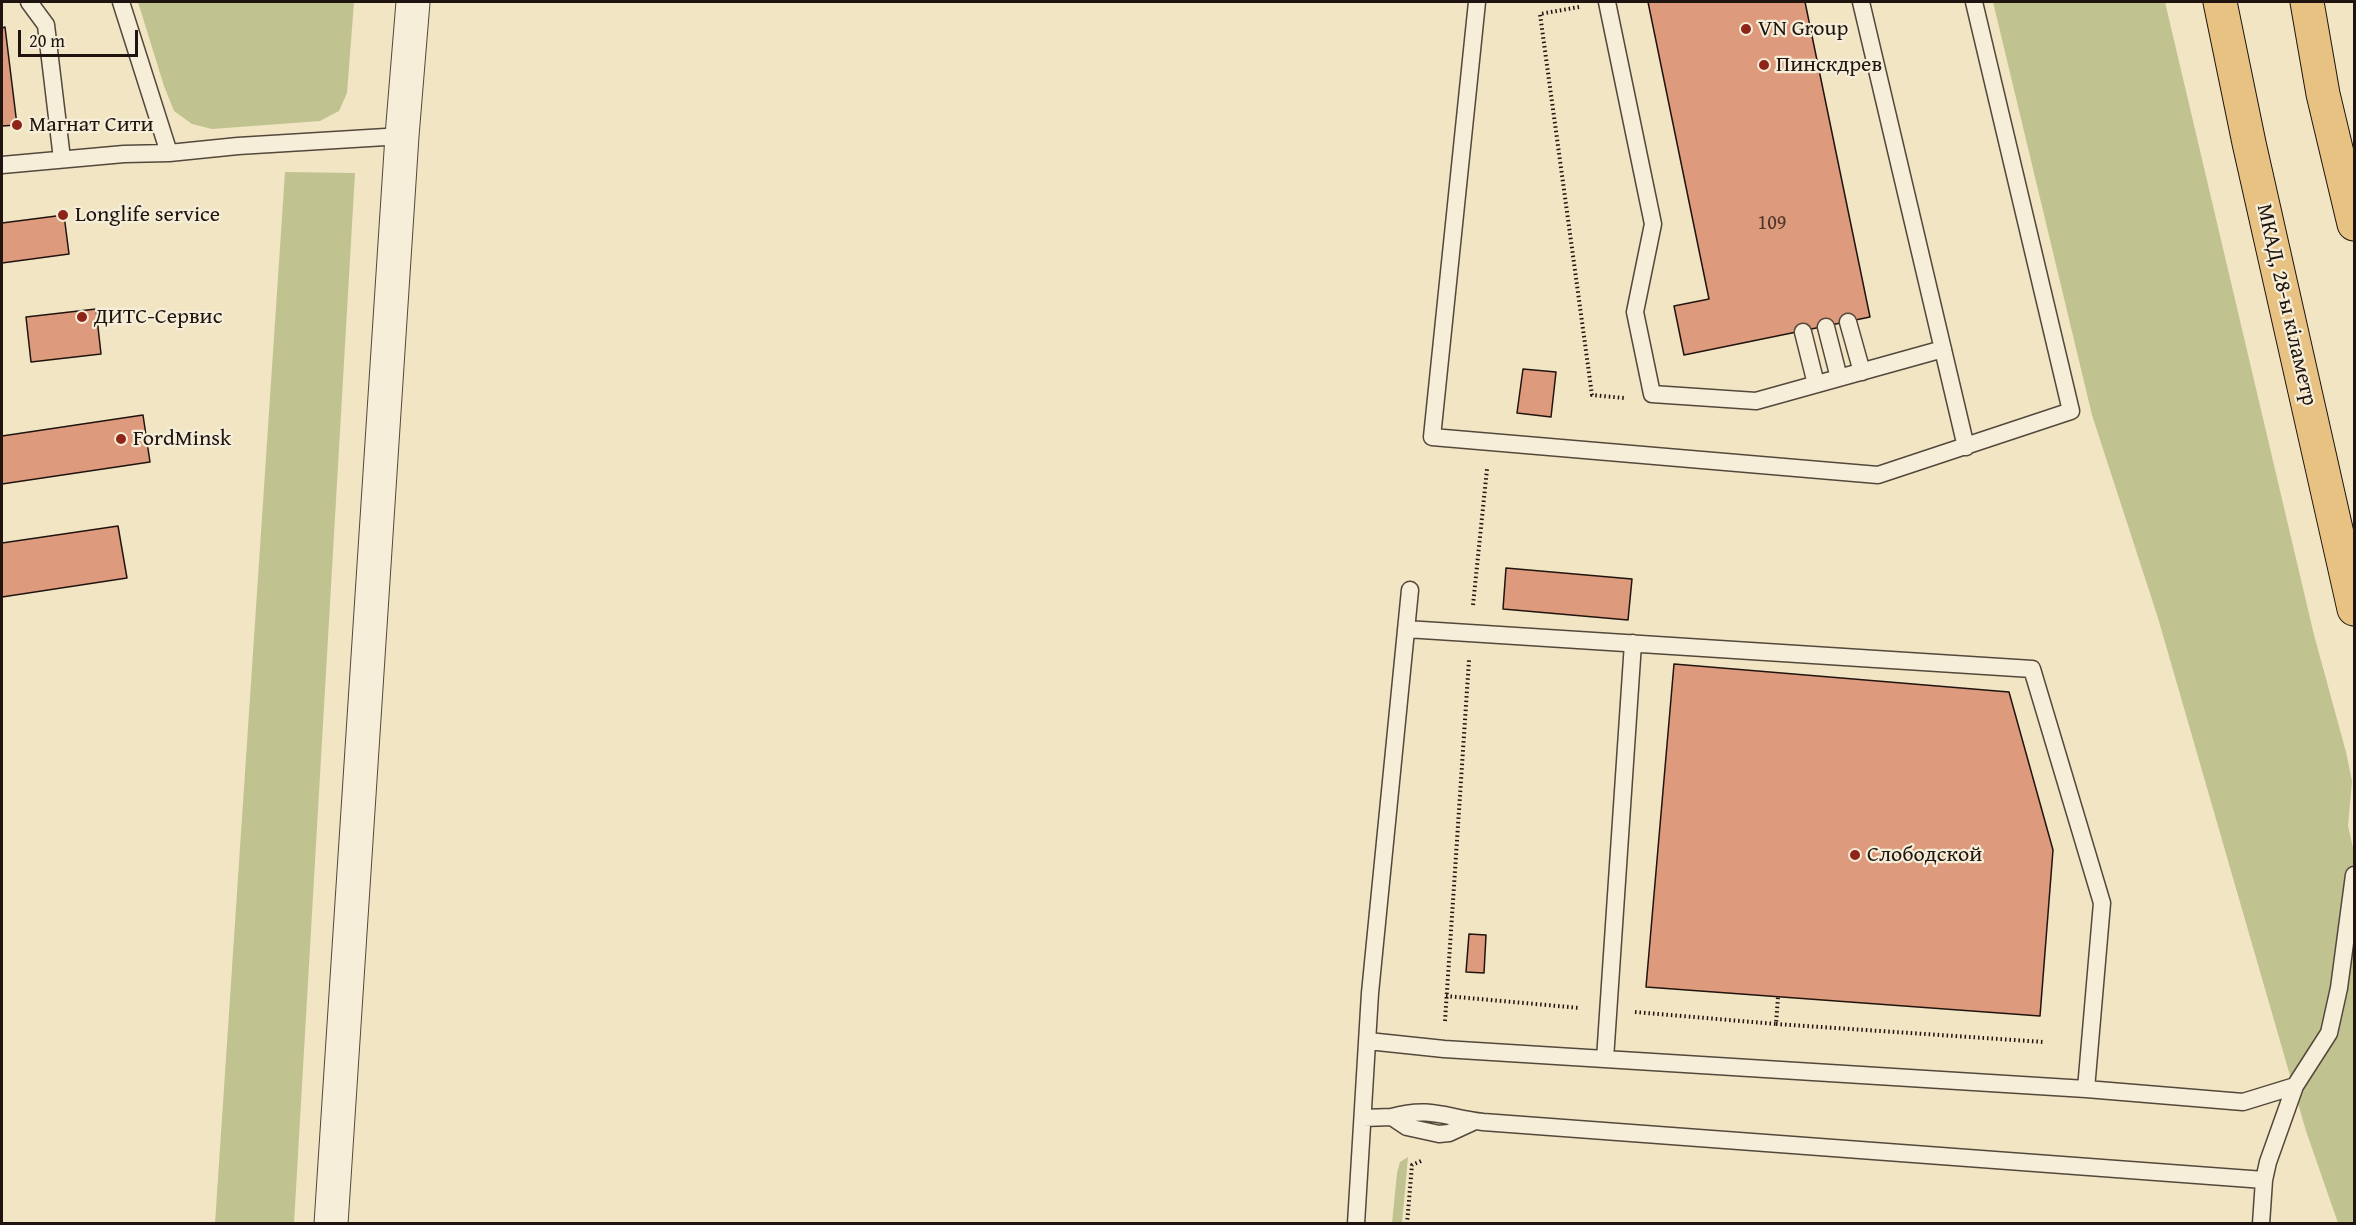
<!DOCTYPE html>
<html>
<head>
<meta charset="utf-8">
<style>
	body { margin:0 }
	#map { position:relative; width:2356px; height:1225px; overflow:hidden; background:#f1e5c4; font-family:"Gentium Book Plus",serif }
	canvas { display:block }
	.frame { position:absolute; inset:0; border:3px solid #1f140f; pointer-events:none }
	.scale { position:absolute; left:18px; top:30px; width:120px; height:27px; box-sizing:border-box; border:3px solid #1f140f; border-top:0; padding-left:8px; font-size:18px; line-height:21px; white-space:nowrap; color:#1f140f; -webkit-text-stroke:4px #f6eed9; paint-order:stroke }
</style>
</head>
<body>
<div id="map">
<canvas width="2356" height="1225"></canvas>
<div class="frame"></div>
<div class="scale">20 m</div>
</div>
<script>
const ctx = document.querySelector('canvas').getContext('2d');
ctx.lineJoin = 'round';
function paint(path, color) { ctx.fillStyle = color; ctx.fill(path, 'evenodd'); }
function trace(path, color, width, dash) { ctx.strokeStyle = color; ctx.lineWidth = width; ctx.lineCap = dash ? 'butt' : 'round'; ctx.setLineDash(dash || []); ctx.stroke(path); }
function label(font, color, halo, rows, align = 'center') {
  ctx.font = font + ' "Gentium Book Plus",serif'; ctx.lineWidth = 4.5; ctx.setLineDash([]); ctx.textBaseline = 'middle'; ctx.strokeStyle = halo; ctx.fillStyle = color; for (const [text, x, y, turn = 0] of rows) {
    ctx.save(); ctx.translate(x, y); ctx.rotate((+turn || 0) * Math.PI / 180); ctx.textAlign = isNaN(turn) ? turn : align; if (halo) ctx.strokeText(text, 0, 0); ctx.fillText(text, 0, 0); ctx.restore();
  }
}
paint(new Path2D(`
	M138,2H354L347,93L339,111L320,121L212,129L192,124L174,111L164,86Z
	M1993,2H2165L2314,635L2346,752L2352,781L2348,826L2354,852V1223H2338L2306,1131L2158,618L2092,415Z
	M285,172L355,173L294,1223H215Z
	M1408,1157L1402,1223H1392L1397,1173L1400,1162Z`), '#c0c390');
const building = new Path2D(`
	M1648,2H1805L1870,317L1684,355L1674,306L1709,299Z
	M5,27L17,125L2,126V28Z
	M64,215L69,254L2,263V223Z
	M96,309L101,354L31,362L26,317Z
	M1523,369L1556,372L1551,417L1517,413Z
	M143,415L150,462L2,484V436Z
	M118,526L127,578L2,597V543Z
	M1506,568L1632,579L1628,620L1503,609Z
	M1674,664L2009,692L2053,850L2040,1016L1646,987Z
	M1469,934L1486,935L1484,973L1466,972Z`);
paint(building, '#de9a7c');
trace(building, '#1f140f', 1.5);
const service = new Path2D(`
	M29,2L46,25L62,159
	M121,2L169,153
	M1477,2L1432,437L1878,475L2071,411L1974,2
	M1607,2L1653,224L1635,312L1652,394L1756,401L1943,349
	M1861,2L1966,447
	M2,165L124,154L169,153L238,146L402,136
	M1848,322L1862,372
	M1826,327L1839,378
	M1803,332L1816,384
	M1406,629L2032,669L2102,903L2086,1089
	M1368,1041L1444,1049L2086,1089L2243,1102L2295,1086
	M1605,1059L1633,643
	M1392,1117C1430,1106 1447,1118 1483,1122L2264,1180
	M1363,1118L1392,1117L1407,1127L1439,1134L1449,1133L1475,1121
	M1356,1224L1370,993L1410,590
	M2261,1224L2264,1180L2268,1162L2295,1086L2329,1033L2339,988L2354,875`);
const tertiary = new Path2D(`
	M331,1224L402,136L413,2`);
const trunk = new Path2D(`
	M2220,2L2249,143L2354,609
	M2307,2L2323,94L2354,224`);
trace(service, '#54483c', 19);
trace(tertiary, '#54483c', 35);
trace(trunk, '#1f140f', 35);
trace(new Path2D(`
	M1579,7L1540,14L1592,395L1624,398
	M1473,605L1487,469
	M1446,996L1580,1008
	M1635,1012L1776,1024L1778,997
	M1445,1021L1469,660
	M1776,1024L2044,1042
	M1407,1224L1412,1165L1421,1161`), '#1f140f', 4, [1.5, 3]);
trace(service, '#f6eed9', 16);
trace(tertiary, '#f6eed9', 33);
trace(trunk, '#e8c282', 33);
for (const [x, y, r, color] of [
	[1746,29,6,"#8f2418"],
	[1764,65,6,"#8f2418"],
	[17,125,6,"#8f2418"],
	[63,215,6,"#8f2418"],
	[82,317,6,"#8f2418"],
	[121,439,6,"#8f2418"],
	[1855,855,6,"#8f2418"]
]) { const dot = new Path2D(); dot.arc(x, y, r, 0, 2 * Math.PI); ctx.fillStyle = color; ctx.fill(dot); trace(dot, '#f6eed9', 2); }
label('20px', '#4f362a', null, [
	["109",1772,224]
]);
label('22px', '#1f140f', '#f6eed9', [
	["VN Group",1758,29],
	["Пинскдрев",1776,65],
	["Магнат Cити",29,125],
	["Longlife service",75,215],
	["ДИТС-Сервис",94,317],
	["FordMinsk",133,439],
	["Слободской",1867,855]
], 'left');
label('22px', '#1f140f', '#f6eed9', [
	["МКАД, 28-ы кіламетр",2286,305,77]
]);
</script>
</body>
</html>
